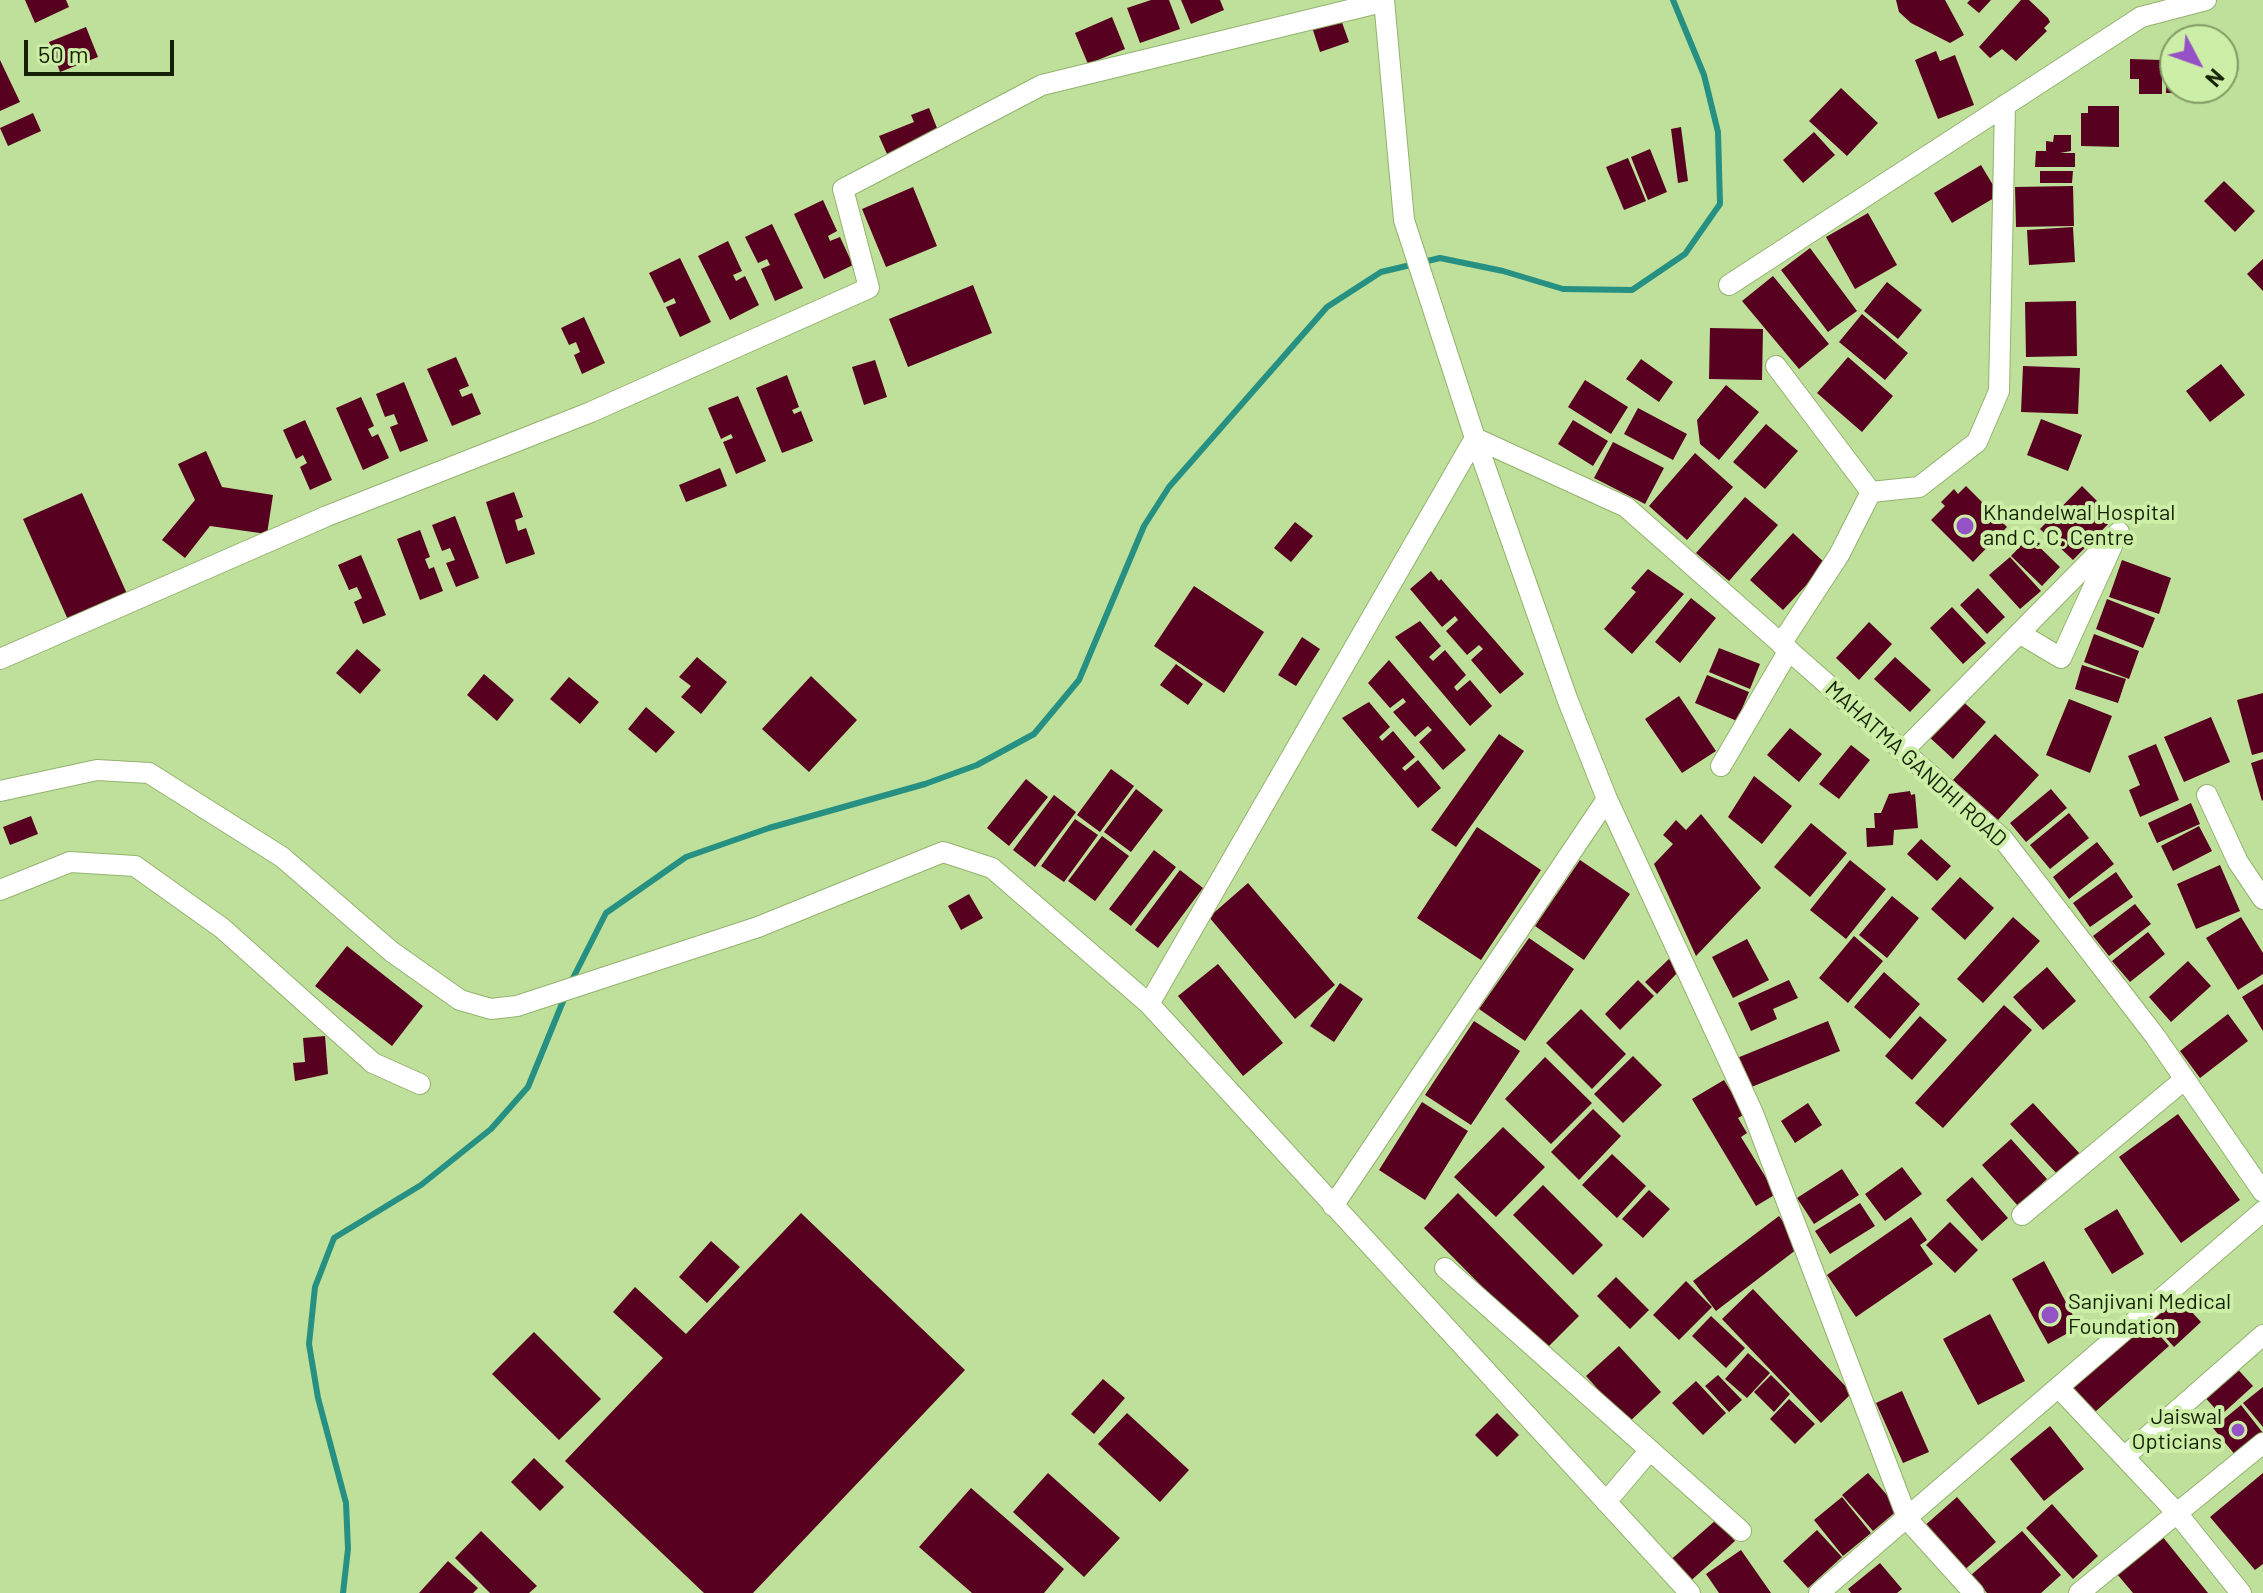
<!DOCTYPE html>
<html>
<head>
<meta charset="utf-8">
<style>
	body { margin:0 }
	#map { position:relative; width:2263px; height:1593px; overflow:hidden; background:#bfe09a; font-family:Barlow,sans-serif }
	canvas { display:block }
	.north { position:absolute; left:2159px; top:24px; width:80px; height:80px; box-sizing:border-box; background:#cceea6; border:2px solid #839c66; border-radius:50%; rotate:131deg; font-size:22px; font-weight:700; line-height:32px; text-align:center; color:#152005 }
	.north::after { content:''; display:block; margin:auto; width:28px; height:36px; background:#9551c6; clip-path:polygon(50% 0,100% 100%,50% 72%,0 100%) }
	.scale { position:absolute; left:24px; top:40px; width:150px; height:36px; box-sizing:border-box; border:4px solid #152005; border-top:0; padding-left:10px; font-size:24px; line-height:28px; white-space:nowrap; color:#152005; -webkit-text-stroke:6px #cceea6; paint-order:stroke }
</style>
</head>
<body>
<div id="map">
<canvas width="2263" height="1593"></canvas>
<div class="north">N</div>
<div class="scale">50 m</div>
</div>
<script>
const ctx = document.querySelector('canvas').getContext('2d');
ctx.lineJoin = 'round';
function trace(path, color, width, dash) { ctx.strokeStyle = color; ctx.lineWidth = width; ctx.lineCap = dash ? 'butt' : 'round'; ctx.setLineDash(dash || []); ctx.stroke(path); }
function paint(path, color) { ctx.fillStyle = color; ctx.fill(path, 'evenodd'); }
function label(font, color, halo, rows, align = 'center') {
  ctx.font = font + ' Barlow,sans-serif'; ctx.lineWidth = 8; ctx.setLineDash([]); ctx.textBaseline = 'middle'; ctx.strokeStyle = halo; ctx.fillStyle = color; for (const [text, x, y, turn = 0] of rows) {
    ctx.save(); ctx.translate(x, y); ctx.rotate((+turn || 0) * Math.PI / 180); ctx.textAlign = isNaN(turn) ? turn : align; if (halo) ctx.strokeText(text, 0, 0); ctx.fillText(text, 0, 0); ctx.restore();
  }
}
trace(new Path2D(`
	M570,984L606,913L686,857L769,828L925,784L977,765L1034,734L1079,680L1144,526L1169,487L1327,307L1381,272L1440,258L1503,271L1563,289L1632,290L1685,254L1720,204L1718,132L1704,75L1673,0
	M343,1593L348,1549L346,1503L318,1398L309,1344L315,1287L334,1238L421,1185L491,1129L528,1087L566,994`), '#269082', 6);
paint(new Path2D(`
	M25,0H66L69,7L35,23Z
	M1151,0H1169L1180,29L1140,43L1127,8Z
	M1181,0H1220L1224,10L1191,24Z
	M1896,0H1945L1964,35L1950,43L1911,23L1899,12Z
	M1970,0H1991L1979,13L1967,3Z
	M2021,0H2029L2048,18L2050,22L2044,28L2047,31L2016,61L2002,49L1990,58L1979,47Z
	M1339,14L1349,42L1320,52L1311,24Z
	M1112,17L1125,49L1088,64L1075,33Z
	M86,27L98,57L60,72L49,42Z
	M1936,51L1940,61L1955,55L1974,105L1938,119L1915,60Z
	M2167,54H2175V88H2198V93H2166Z
	M2130,59L2162,60V94H2139V79H2130Z
	M0,60L20,102L0,111Z
	M1841,88L1878,123L1847,156L1809,121Z
	M2088,106H2119V147L2081,146V113H2088Z
	M929,108L939,133L887,154L879,136L914,122L911,115Z
	M33,113L41,131L8,146L0,128Z
	M1681,127L1688,181L1678,183L1671,129Z
	M1814,132L1835,155L1803,183L1783,160Z
	M2054,135H2071V151L2060,153H2075V167H2035L2036,151H2046V141L2053,142Z
	M1650,149L1667,192L1648,200L1631,157Z
	M1628,158L1646,201L1624,210L1606,167Z
	M1981,165L1999,195L1952,223L1934,193Z
	M2040,171H2073L2072,183H2040Z
	M2224,181L2255,211L2235,232L2204,201Z
	M2073,186L2074,226L2016,227L2015,187Z
	M913,187L937,246L886,267L862,209Z
	M823,200L837,231L828,236L830,241L840,237L853,265L824,279L794,214Z
	M1868,213L1897,265L1855,289L1826,237Z
	M772,224L803,288L775,301L761,269L770,265L767,259L758,263L745,237Z
	M2073,227L2075,262L2029,265L2027,230Z
	M728,241L742,271L733,275L736,281L745,276L759,305L730,320L698,256Z
	M1810,248L1857,311L1828,332L1781,270Z
	M680,258L711,322L680,337L666,307L676,303L674,298L664,303L649,273Z
	M2263,259V291L2247,274Z
	M1773,276L1829,344L1799,369L1742,301Z
	M1887,282L1922,310L1898,339L1864,311Z
	M973,285L992,333L908,367L889,319Z
	M2076,301L2077,356L2026,357L2025,302Z
	M1862,314L1908,353L1885,380L1839,342Z
	M584,317L605,363L582,374L574,355L580,352L576,342L569,345L561,328Z
	M1710,328L1763,329L1762,380L1709,379Z
	M456,357L469,386L459,390L462,397L472,393L481,414L452,426L427,369Z
	M1848,357L1893,396L1862,432L1817,393Z
	M1641,359L1673,382L1659,402L1626,379Z
	M875,360L887,397L864,405L852,367Z
	M2221,364L2245,395L2210,422L2186,391Z
	M2023,366L2080,368L2078,414L2021,412Z
	M787,375L799,407L792,410L794,414L801,411L813,441L782,453L756,388Z
	M1585,380L1628,407L1611,434L1568,407Z
	M404,382L428,441L400,452L390,427L398,424L394,414L385,417L376,394Z
	M1726,385L1759,412L1719,460L1700,444L1697,420Z
	M738,396L766,461L736,474L723,442L733,438L731,434L721,439L708,408Z
	M361,397L374,426L368,429L372,437L378,434L389,458L363,470L336,408Z
	M1638,408L1687,434L1673,460L1624,434Z
	M2041,419L2082,435L2068,471L2027,455Z
	M305,420L332,480L310,490L300,467L307,463L303,455L296,459L283,430Z
	M1573,420L1608,441L1593,466L1558,444Z
	M1766,424L1798,451L1765,489L1733,462Z
	M1613,442L1664,468L1645,504L1594,478Z
	M206,451L222,487L273,495L267,534L210,526L185,558L162,540L195,500L178,464Z
	M1695,453L1733,487L1687,540L1649,506Z
	M720,468L727,486L686,502L679,485Z
	M1966,486L2007,527L1973,562L1931,520L1945,506L1941,502L1954,489L1958,494Z
	M2082,486L2114,518L2073,560L2040,529Z
	M514,492L523,517L515,520L518,531L526,528L535,554L506,564L486,502Z
	M82,493L128,596L69,622L23,519Z
	M1745,497L1778,525L1729,581L1696,553Z
	M455,516L479,578L456,587L446,563L455,560L450,548L442,551L432,525Z
	M1295,522L1313,536L1291,562L1274,548Z
	M420,530L430,557L425,559L429,569L434,567L443,591L420,600L397,539Z
	M1793,533L1826,564L1783,610L1750,580Z
	M2029,537L2060,567L2042,586L2011,556Z
	M361,555L386,615L363,624L354,602L362,598L357,587L349,590L338,565Z
	M2010,557L2041,591L2020,609L1989,575Z
	M2122,560L2171,578L2159,614L2109,597Z
	M1648,569L1684,594L1632,654L1604,629L1636,592L1631,588Z
	M1431,571L1439,581L1441,579L1524,674L1500,694L1471,660L1483,649L1479,645L1467,655L1446,631L1458,620L1455,616L1442,627L1410,589Z
	M1194,586L1264,632L1224,693L1154,646Z
	M1978,588L2005,617L1987,634L1960,605Z
	M1691,598L1716,618L1680,663L1655,642Z
	M2107,599L2155,618L2143,648L2096,629Z
	M1952,607L1986,643L1963,664L1930,628Z
	M1420,621L1441,646L1429,657L1433,661L1445,650L1466,675L1454,687L1457,691L1470,680L1492,706L1470,726L1395,637Z
	M1869,622L1892,644L1859,680L1836,658Z
	M2094,634L2139,651L2129,679L2084,662Z
	M1302,637L1320,649L1296,686L1278,675Z
	M1719,648L1760,664L1750,689L1709,672Z
	M357,649L381,670L360,694L336,673Z
	M697,657L727,682L701,714L681,697L691,686L679,677Z
	M1895,657L1931,690L1910,712L1874,679Z
	M1389,660L1466,750L1443,770L1419,742L1432,730L1428,726L1415,737L1393,712L1406,702L1403,698L1390,708L1368,683Z
	M1176,664L1203,684L1188,705L1160,685Z
	M2082,665L2126,679L2118,703L2075,689Z
	M484,674L514,700L497,721L467,695Z
	M1707,675L1749,692L1737,721L1695,703Z
	M811,676L857,720L809,772L762,729Z
	M569,677L599,702L580,724L550,699Z
	M2263,693V752L2252,755L2237,700Z
	M1679,696L1716,751L1682,773L1645,719Z
	M1960,699L1986,722L1953,759L1927,735Z
	M2069,699L2112,716L2090,773L2046,755Z
	M1369,702L1390,727L1379,737L1382,741L1393,731L1415,757L1402,768L1405,771L1418,760L1441,788L1418,808L1342,718Z
	M646,707L675,732L656,753L628,729Z
	M2211,717L2230,762L2184,782L2164,737Z
	M1790,728L1822,754L1799,782L1767,755Z
	M1499,734L1524,751L1456,847L1431,830Z
	M1995,734L2039,775L1998,820L1953,780Z
	M2156,744L2179,800L2140,817L2129,790L2140,785L2128,756Z
	M1851,745L1870,760L1839,799L1819,784Z
	M2263,759V800L2262,801L2251,763Z
	M1111,769L1134,786L1100,832L1077,815Z
	M1754,776L1792,806L1762,844L1728,817Z
	M1026,779L1048,797L1009,846L987,828Z
	M1136,789L1163,810L1131,852L1104,832Z
	M2051,789L2067,808L2026,842L2010,823Z
	M1910,791L1911,795L1915,794L1918,828L1894,830L1893,845L1867,847L1866,828H1875L1874,813H1881L1889,794Z
	M1054,795L1076,812L1035,867L1013,850Z
	M2191,803L2200,824L2157,843L2148,823Z
	M2069,813L2089,838L2050,869L2030,845Z
	M1701,814L1761,888L1696,956L1654,864L1673,844L1663,835L1676,820L1686,830Z
	M31,816L38,834L10,845L3,827Z
	M1075,819L1098,835L1064,882L1041,866Z
	M1811,823L1847,853L1810,897L1774,867Z
	M2199,826L2212,851L2173,871L2161,846Z
	M1477,827L1541,870L1481,960L1417,918Z
	M1102,836L1129,856L1095,901L1068,881Z
	M1921,839L1951,866L1937,881L1907,854Z
	M2097,842L2114,864L2069,899L2053,877Z
	M1154,850L1176,867L1131,926L1109,909Z
	M1580,860L1630,894L1584,960L1535,926Z
	M1850,860L1886,889L1846,939L1810,910Z
	M2220,865L2240,911L2196,929L2177,884Z
	M1180,870L1203,888L1158,948L1135,930Z
	M2116,872L2133,897L2090,927L2073,903Z
	M1960,877L1994,908L1965,940L1931,909Z
	M1248,883L1335,985L1295,1019L1209,917Z
	M969,894L983,918L961,930L948,906Z
	M1892,896L1919,918L1887,958L1859,935Z
	M2135,904L2151,924L2109,956L2093,936Z
	M2013,917L2040,941L1983,1003L1957,979Z
	M2241,917L2263,953V974L2238,990L2206,938Z
	M2148,932L2165,954L2130,982L2112,961Z
	M1854,936L1883,961L1848,1003L1819,978Z
	M1529,938L1574,969L1525,1041L1479,1009Z
	M1747,939L1769,980L1733,998L1712,957Z
	M347,946L423,1006L392,1046L315,986Z
	M1669,959L1680,970L1657,994L1645,982Z
	M2188,961L2211,986L2171,1022L2149,997Z
	M1218,964L1283,1043L1243,1076L1178,996Z
	M2047,967L2076,1001L2043,1030L2013,997Z
	M1884,972L1920,1004L1890,1039L1854,1007Z
	M1638,980L1654,996L1620,1030L1605,1014Z
	M1789,980L1798,998L1773,1009L1777,1019L1751,1031L1738,1003Z
	M1340,983L1363,999L1334,1042L1310,1026Z
	M2263,984V1031L2242,997Z
	M2004,1005L2032,1030L1943,1128L1915,1103Z
	M1581,1009L1626,1054L1592,1089L1546,1043Z
	M2228,1014L2248,1041L2200,1078L2180,1051Z
	M1920,1016L1947,1040L1912,1080L1885,1056Z
	M1474,1021L1520,1051L1471,1125L1425,1095Z
	M1828,1021L1840,1051L1749,1088L1737,1058Z
	M325,1036L328,1074L295,1081L293,1063L305,1062L303,1038Z
	M1633,1056L1662,1085L1623,1123L1594,1094Z
	M1545,1057L1592,1103L1551,1144L1505,1099Z
	M1724,1080L1745,1114L1738,1118L1747,1133L1741,1137L1776,1194L1756,1206L1692,1099Z
	M1422,1102L1468,1131L1425,1200L1379,1170Z
	M1808,1103L1822,1125L1795,1143L1781,1121Z
	M2033,1103L2082,1156L2060,1177L2010,1124Z
	M1593,1109L1621,1136L1579,1180L1551,1152Z
	M2178,1114L2240,1200L2181,1243L2119,1157Z
	M1503,1127L1545,1167L1496,1217L1454,1177Z
	M2011,1139L2047,1179L2018,1206L1982,1165Z
	M1612,1154L1646,1186L1617,1218L1582,1185Z
	M1902,1167L1922,1194L1885,1221L1865,1194Z
	M1842,1169L1859,1195L1814,1224L1797,1198Z
	M1972,1177L2008,1218L1982,1241L1946,1200Z
	M1543,1185L1603,1245L1573,1275L1513,1215Z
	M1649,1190L1670,1209L1643,1238L1622,1219Z
	M1458,1193L1579,1316L1545,1350L1424,1228Z
	M1860,1203L1875,1226L1830,1254L1815,1231Z
	M2117,1209L2144,1254L2112,1274L2084,1229Z
	M801,1213L965,1370L753,1593H704L565,1461L663,1358L613,1312L635,1287L686,1334Z
	M1779,1216L1801,1246L1716,1311L1693,1281Z
	M1911,1217L1927,1240L1920,1245L1933,1264L1856,1317L1827,1275Z
	M1950,1222L1978,1250L1955,1273L1926,1245Z
	M711,1241L740,1267L707,1303L679,1277Z
	M2044,1261L2079,1327L2048,1344L2012,1279Z
	M1616,1277L1649,1310L1630,1329L1597,1296Z
	M1686,1281L1712,1307L1679,1340L1653,1315Z
	M1753,1289L1852,1393L1821,1423L1722,1319Z
	M2178,1297L2201,1322L2174,1347L2151,1321Z
	M1990,1314L2025,1381L1978,1405L1943,1339Z
	M1711,1316L1745,1348L1726,1368L1692,1336Z
	M2146,1320L2169,1346L2095,1412L2071,1386Z
	M534,1332L601,1399L559,1440L492,1374Z
	M1619,1346L1661,1392L1628,1423L1586,1376Z
	M1748,1353L1770,1373L1747,1398L1725,1379Z
	M2233,1364L2253,1386L2221,1415L2201,1393Z
	M1718,1375L1742,1400L1729,1412L1705,1386Z
	M1771,1375L1790,1394L1774,1412L1754,1392Z
	M1103,1379L1125,1398L1094,1434L1071,1414Z
	M1696,1381L1726,1413L1703,1435L1672,1403Z
	M2263,1387V1427L2243,1403Z
	M1902,1391L1929,1452L1903,1463L1876,1403Z
	M1789,1399L1815,1424L1795,1444L1770,1419Z
	M2241,1405L2263,1433L2249,1441L2236,1456L2213,1428Z
	M1127,1413L1189,1470L1160,1502L1098,1444Z
	M1497,1413L1519,1435L1497,1457L1475,1435Z
	M2050,1426L2084,1469L2044,1501L2010,1459Z
	M534,1458L564,1487L540,1511L511,1482Z
	M1048,1473L1120,1538L1084,1577L1013,1512Z
	M1868,1473L1899,1509L1873,1531L1842,1495Z
	M2263,1473V1564L2255,1570L2210,1517Z
	M971,1488L1064,1569L1044,1593H972L919,1547Z
	M1842,1497L1871,1533L1843,1556L1814,1520Z
	M1957,1497L1996,1542L1961,1573L1922,1528Z
	M2052,1504L2098,1556L2073,1579L2026,1528Z
	M1716,1520L1735,1541L1686,1585L1667,1563Z
	M1817,1530L1842,1557L1808,1588L1783,1561Z
	M481,1531L537,1586L529,1593H490L455,1558Z
	M2022,1531L2061,1575L2041,1593H1987L1971,1575Z
	M2162,1536L2208,1593H2133L2117,1574Z
	M1741,1550L1771,1593H1719L1706,1574Z
	M448,1561L478,1588L473,1593H419Z
	M1880,1563L1902,1589L1897,1593H1851L1848,1589Z`), '#570020');
const minor = new Path2D(`
	M1384,0L1404,220L1475,438L1568,701L1607,799L1753,1113L1908,1520L1974,1593
	M1729,285L2141,17L2206,0
	M1776,366L1871,492
	M2019,633L2061,658L2112,546
	M1781,644L1839,555L1871,492L1919,487L1977,442L1999,391L2005,105
	M0,659L327,516L591,412L869,288L843,189L1042,85L1382,2
	M1903,751L2119,532
	M1721,766L1789,650
	M0,791L97,770L149,773L282,857L392,952L460,1000L491,1009L517,1006L758,927L943,852L992,868L1149,1004
	M2207,795L2238,862L2263,899
	M0,890L70,862L135,866L222,928L373,1063L420,1084
	M1333,1206L1607,799
	M2022,1215L2185,1079
	M1445,1268L1741,1531
	M2059,1388L2177,1513L2241,1593
	M2124,1457L2263,1335
	M1606,1502L1650,1450
	M1690,1593L1149,1004L1475,438L1626,507L2003,839L2155,1036L2263,1192
	M1819,1593L2263,1211
	M2079,1593L2263,1443`);
trace(minor, '#93b26e', 22);
trace(minor, '#fff', 20);
for (const [x, y, r, color] of [
	[1965,526,10,"#9551c6"],
	[2050,1315,10,"#9551c6"],
	[2238,1430,8,"#9551c6"]
]) { const dot = new Path2D(); dot.arc(x, y, r, 0, 2 * Math.PI); ctx.fillStyle = color; ctx.fill(dot); trace(dot, '#cceea6', 3); }
label('22px', '#152005', '#cceea6', [
	["Khandelwal Hospital",1983,513],
	["and C. C. Centre",1983,538],
	["Sanjivani Medical",2068,1302],
	["Foundation",2068,1327],
	["Jaiswal",2222,1417,"right"],
	["Opticians",2222,1442,"right"]
], 'left');
label('22px', '#152005', '#cceea6', [
	["MAHATMA GANDHI ROAD",1916,764,42]
]);
</script>
</body>
</html>
